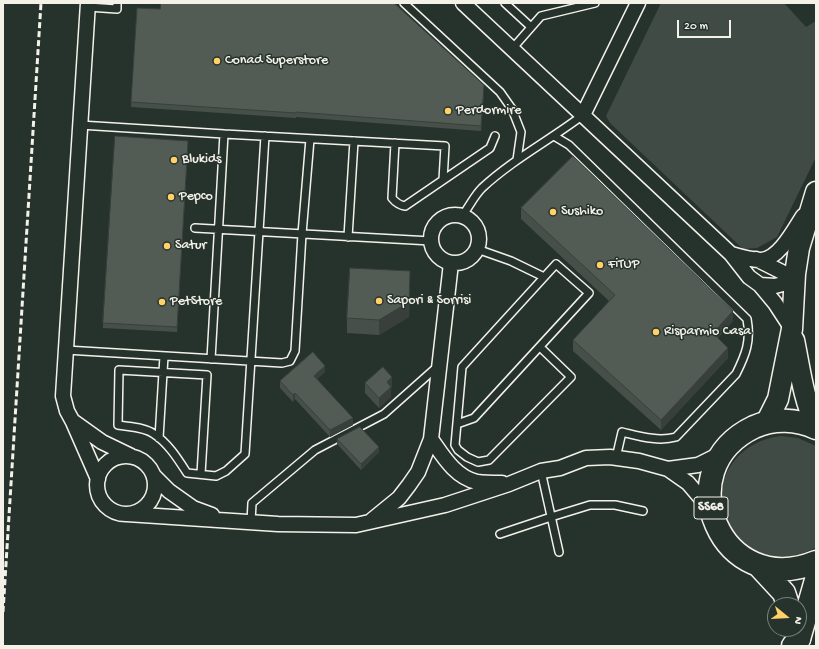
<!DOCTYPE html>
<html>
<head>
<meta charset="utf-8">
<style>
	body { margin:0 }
	#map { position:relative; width:819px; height:649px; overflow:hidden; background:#26332d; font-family:"Gochi Hand",sans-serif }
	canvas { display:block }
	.frame { position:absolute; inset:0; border:4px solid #f4f1e8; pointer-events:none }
	.north { position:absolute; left:767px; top:597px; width:40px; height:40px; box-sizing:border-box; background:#26332d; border:1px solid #787f78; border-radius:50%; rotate:108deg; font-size:11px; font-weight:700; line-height:16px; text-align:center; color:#f4f1e8 }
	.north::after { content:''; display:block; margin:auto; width:14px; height:18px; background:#ffd166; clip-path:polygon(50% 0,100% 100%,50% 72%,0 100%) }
	.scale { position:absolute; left:677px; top:20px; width:54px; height:18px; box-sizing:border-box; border:2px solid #f4f1e8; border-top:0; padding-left:5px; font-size:12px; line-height:14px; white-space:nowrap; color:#f4f1e8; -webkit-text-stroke:3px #26332d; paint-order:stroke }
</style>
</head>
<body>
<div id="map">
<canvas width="819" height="649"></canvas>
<div class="frame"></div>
<div class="north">N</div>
<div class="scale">20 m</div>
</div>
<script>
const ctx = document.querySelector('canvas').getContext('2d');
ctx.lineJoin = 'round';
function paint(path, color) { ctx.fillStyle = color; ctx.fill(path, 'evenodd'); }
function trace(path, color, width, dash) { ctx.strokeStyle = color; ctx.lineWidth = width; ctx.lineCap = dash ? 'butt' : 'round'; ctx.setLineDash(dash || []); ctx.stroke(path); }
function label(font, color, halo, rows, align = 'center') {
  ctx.font = font + ' "Gochi Hand",sans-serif'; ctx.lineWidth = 3; ctx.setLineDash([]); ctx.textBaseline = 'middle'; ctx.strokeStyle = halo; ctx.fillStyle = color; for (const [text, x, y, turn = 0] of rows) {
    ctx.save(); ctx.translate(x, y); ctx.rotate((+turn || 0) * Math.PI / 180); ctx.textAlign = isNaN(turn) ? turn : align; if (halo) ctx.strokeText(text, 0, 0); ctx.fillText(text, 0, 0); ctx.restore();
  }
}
paint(new Path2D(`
	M661,3H784L806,27L816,21V157L777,237L757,248L743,249L610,123L606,116Z
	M781,436L798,438L816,446V547C779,569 731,552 723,507C716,469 745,440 781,436Z`), '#414b45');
const lane = new Path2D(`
	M404,3L500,92L512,109L521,132L517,160
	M505,3L531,27
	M88,7L117,9V3
	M512,49L541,16L595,3
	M80,125L224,134
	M554,136L569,145L747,319C751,341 746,354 736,374L676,437C658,442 639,436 622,432L616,458
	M395,143L392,198C396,203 399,205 405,206L490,148L495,136
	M462,216C469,207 474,196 482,188C512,160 550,140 583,115
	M195,228L431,241
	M348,237L354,141
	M477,249L511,261L544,277
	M66,350L282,363L290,361L295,351L302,234L310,139
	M211,359L224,134L445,146L443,180
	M457,424L474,418L589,293L556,264L462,367L455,445L458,450L467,457L478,462L489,460L571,377L540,347
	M159,438L164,356
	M541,471L559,552
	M201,474L207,375L119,370L118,425C129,427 145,427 154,434C168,443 178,459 187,473L216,476L226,471L245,454L265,136
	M251,522L252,503L315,450L384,414L438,366
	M500,534L551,517L590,505H615L643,511`);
const street = new Path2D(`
	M88,3L63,396L67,411L73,422L98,479
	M463,3L731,254L749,277L760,285L775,303L792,329
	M583,115L638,3
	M431 239a24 24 0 1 1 48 0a24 24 0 1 1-48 0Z
	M731,254C741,257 751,260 761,260C779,259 794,230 803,216
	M756,259L782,272L794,281
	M760,285L775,286L794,281
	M74,422L102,442L131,456
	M431,439C443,456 455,477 477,482C485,483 494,483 502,483
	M97 485a29 29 0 1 1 58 0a29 29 0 1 1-58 0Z
	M668,469L698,465L724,452
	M154,476L169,491L193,508L212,515
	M127,514L278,524L356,525L445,505L509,484L541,471L560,468L586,458L610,457L639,461L668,469L688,483L711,510
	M372,520L399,498L409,485L418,472L431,439L451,263`);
const secondary = new Path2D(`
	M794,340C800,369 803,398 816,425
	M766,423L778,399L792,329L795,274L799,248L816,192`);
const primary = new Path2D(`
	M816,428C797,419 774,418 754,427C666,469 721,601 816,562
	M759,566L784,593L788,605
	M799,639L816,580`);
const highway = new Path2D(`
	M793,646L799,639`);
trace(lane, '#f4f1e8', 10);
trace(street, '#f4f1e8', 17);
trace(secondary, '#f4f1e8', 23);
trace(primary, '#f4f1e8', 25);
trace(highway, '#f4f1e8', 25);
trace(lane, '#26332d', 7);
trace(street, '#26332d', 14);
trace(secondary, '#26332d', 20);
trace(primary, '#26332d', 22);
trace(highway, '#26332d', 22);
trace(new Path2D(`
	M3,612L41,3`), '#f4f1e8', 3, [6, 3]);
paint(new Path2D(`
	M484,90L481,131L296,117V118L131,107V102Z
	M188,146L177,332L103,328V323Z
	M521,208L733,321L718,338L728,358L661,430L573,351V340L609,301L521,219Z
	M410,286L409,317L379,335L347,333V318Z
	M325,372L317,379L353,425L330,437L295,399L293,402L280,388V381Z
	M365,383L392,387L391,388V397L379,408L365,393Z
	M337,439L379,452L361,470L337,444Z`), '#474f49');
paint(new Path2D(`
	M484,85V90L481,131V126Z
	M410,271V286L409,317L379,335V320Z
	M733,311V321L713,343V333Z
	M728,348V358L661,430V420Z
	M325,366V372L314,382V376Z
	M392,377V387L391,388V397L379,408V398L387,382Z
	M295,393V399L293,402V395Z
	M353,418V425L330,437V430Z
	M379,447V452L361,470V464Z`), '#39403c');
const building = new Path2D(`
	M161,3H394L484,85L481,126L296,112V113L131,102L137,8L160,9Z
	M115,136L188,141L177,327L103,323Z
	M573,156L733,311L713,333L728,348L661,420L573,340L615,295L521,208Z
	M350,268L410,271L409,302L379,320L347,318Z
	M313,352L325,366L314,376L353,418L330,430L295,393L293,395L280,381Z
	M383,367L392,377L387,382L391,387L379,398L365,383Z
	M360,427L379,447L361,464L337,439Z`);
paint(building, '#525c55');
trace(building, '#39403c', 1);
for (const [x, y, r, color] of [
	[217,61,4,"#ffd166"],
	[448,111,4,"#ffd166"],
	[174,160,4,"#ffd166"],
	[171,197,4,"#ffd166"],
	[553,212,4,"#ffd166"],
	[167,246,4,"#ffd166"],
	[600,265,4,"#ffd166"],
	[379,301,4,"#ffd166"],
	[162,302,4,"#ffd166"],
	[656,332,4,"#ffd166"]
]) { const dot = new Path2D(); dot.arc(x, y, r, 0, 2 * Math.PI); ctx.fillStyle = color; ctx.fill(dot); trace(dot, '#26332d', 1.5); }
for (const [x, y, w] of [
	[711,508,34]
]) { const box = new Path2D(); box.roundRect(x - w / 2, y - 11, w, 22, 3); ctx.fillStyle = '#26332d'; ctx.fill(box); trace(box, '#f4f1e8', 1); }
label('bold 13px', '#f4f1e8', null, [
	["SS68",711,508]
]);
label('14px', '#f4f1e8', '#26332d', [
	["Conad Superstore",225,61],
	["Perdormire",456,111],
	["Blukids",182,160],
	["Pepco",179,197],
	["Sushiko",561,212],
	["Satur",175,246],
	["FiTUP",608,265],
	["Sapori & Sorrisi",387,301],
	["PetStore",170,302],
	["Risparmio Casa",664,332]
], 'left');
</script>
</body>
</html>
